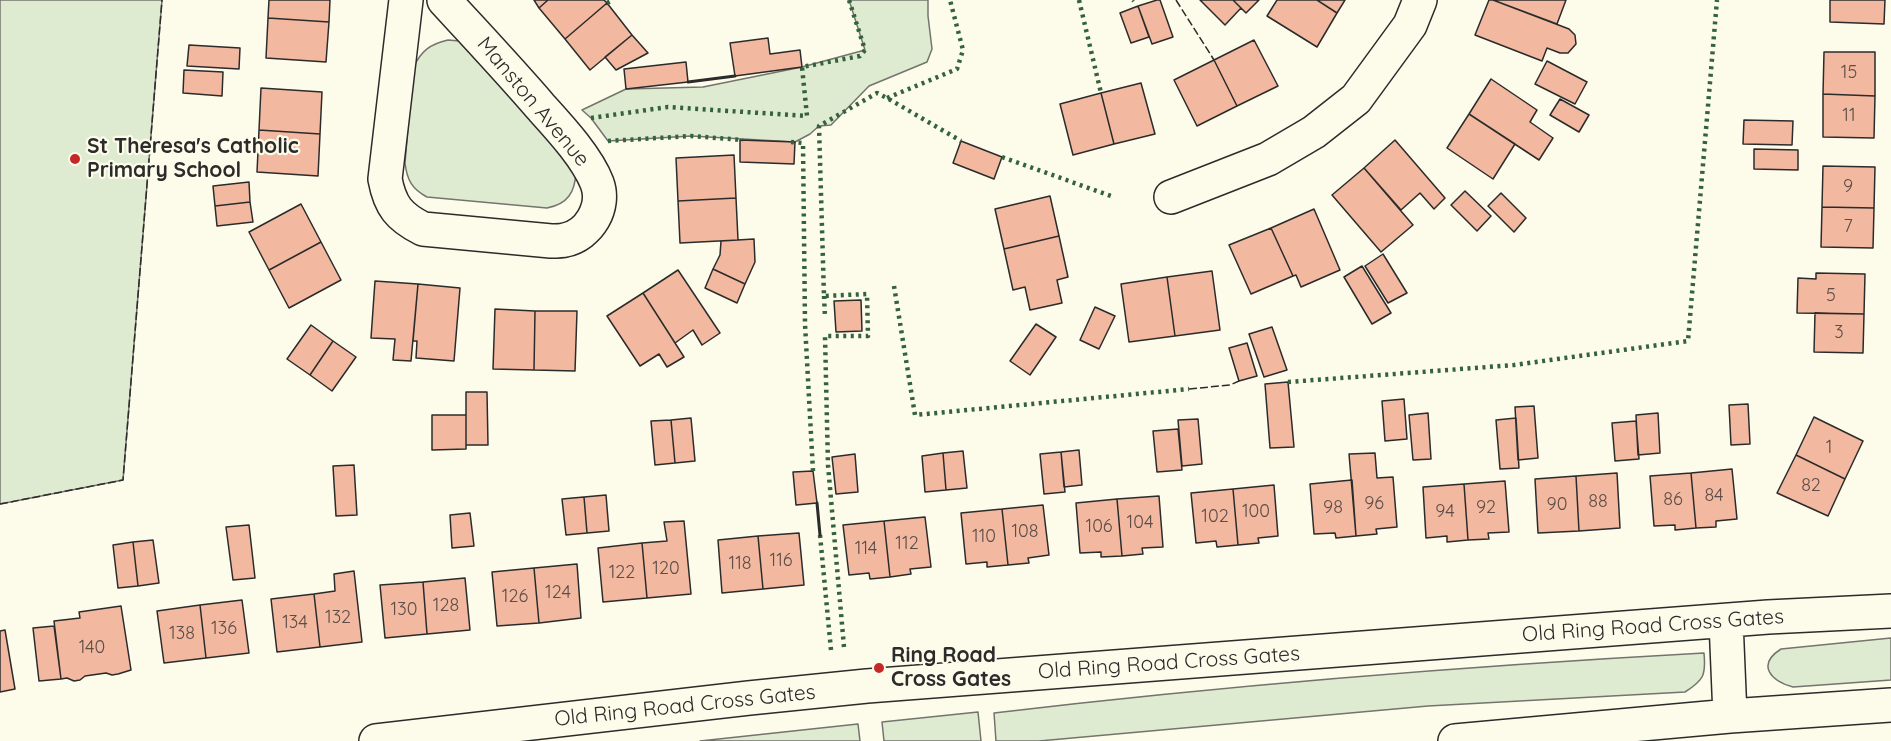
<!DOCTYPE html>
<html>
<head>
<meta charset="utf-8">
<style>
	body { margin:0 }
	canvas { display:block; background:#fdfbea }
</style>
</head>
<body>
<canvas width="1891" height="741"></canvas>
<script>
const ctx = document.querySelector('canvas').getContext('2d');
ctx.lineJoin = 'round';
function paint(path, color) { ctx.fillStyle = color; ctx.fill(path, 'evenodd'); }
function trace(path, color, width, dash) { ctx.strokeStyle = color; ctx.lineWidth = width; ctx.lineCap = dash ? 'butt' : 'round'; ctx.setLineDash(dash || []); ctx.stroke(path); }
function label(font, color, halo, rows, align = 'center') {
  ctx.font = font + ' Quicksand,sans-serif'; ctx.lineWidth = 4.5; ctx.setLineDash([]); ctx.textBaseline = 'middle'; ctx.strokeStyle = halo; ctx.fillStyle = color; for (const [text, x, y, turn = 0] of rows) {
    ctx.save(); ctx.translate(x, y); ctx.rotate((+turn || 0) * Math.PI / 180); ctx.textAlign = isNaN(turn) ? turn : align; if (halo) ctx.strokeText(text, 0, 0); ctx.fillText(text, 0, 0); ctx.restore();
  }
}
const green = new Path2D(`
	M0,0H162L123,480L0,504Z
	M849,0H928V16L932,49L927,62L869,86L831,125L819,126L810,134L795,142L691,136L608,141L591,118L582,110L626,89L703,87L802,67L865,50Z
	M448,40L460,41L471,46L576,172C575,192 568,204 547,208L427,197C412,189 407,180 405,163L413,68C421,51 430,44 448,40Z
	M1891,638V680L1793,687C1771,681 1756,665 1781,649Z
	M1704,653C1706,675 1704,680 1685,692L1428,706L1039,741H996L994,713C1230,685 1467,666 1704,653Z
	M978,712L981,741H884L882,722Z
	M858,724L860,741H700Z`);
paint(green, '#deebd1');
trace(green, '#74746e', 1.5);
const building = new Path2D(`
	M269,0H330L329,22L268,18Z
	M534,0H548L539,8Z
	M548,0H604L607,3L565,39L539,8Z
	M1157,0H1160L1173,37L1152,44L1138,6Z
	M1200,0H1233L1241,8L1225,25Z
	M1233,0H1259L1246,13Z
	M1277,0H1317L1337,13L1317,47L1267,16Z
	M1317,0H1345L1337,13Z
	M1489,0H1493L1569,29L1575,35L1576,44L1568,53H1560L1547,48L1542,61L1475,35Z
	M1493,0H1566L1557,24Z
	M1830,0H1885L1884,24L1830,22Z
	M607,3L632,35L590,70L565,39Z
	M1138,6L1149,37L1131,43L1120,13Z
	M268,18L329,22L326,62L266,58Z
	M632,35L648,53L616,70L605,57Z
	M768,38L770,54L800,50L802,67L735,76L730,43Z
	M1254,40L1278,86L1237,106L1214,60Z
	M189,45L240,48L239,69L187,66Z
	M1824,52H1875V96L1823,94Z
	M1214,60L1237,106L1197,126L1174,80Z
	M1547,61L1587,82L1575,104L1535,84Z
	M686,62L688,82L626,89L624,69Z
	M184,70L223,72L222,96L183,93Z
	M1491,79L1537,110L1530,122L1553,138L1539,160L1469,114Z
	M1141,83L1155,134L1114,144L1101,93Z
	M261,88L322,92L320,134L259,130Z
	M1101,93L1114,144L1073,155L1060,104Z
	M1823,94L1875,96L1874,138L1823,137Z
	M1560,99L1589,115L1579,132L1550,115Z
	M1469,114L1515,144L1493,179L1447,148Z
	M1744,120L1793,121L1792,145L1743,144Z
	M259,130L320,134L318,176L257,172Z
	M740,140L795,142L794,164L740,162Z
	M1395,140L1445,198L1434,209L1420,193L1401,210L1364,168Z
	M961,141L1002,157L994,179L953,163Z
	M1754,149L1798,150V170L1754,169Z
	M734,155L736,198L678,201L676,158Z
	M1823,166L1875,167L1874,208L1822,207Z
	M1364,168L1413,225L1381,252L1332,195Z
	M249,182L250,202L215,206L213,186Z
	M1465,191L1491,216L1477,231L1451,205Z
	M1501,193L1526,218L1514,232L1488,206Z
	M1050,196L1059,236L1004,249L995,209Z
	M736,198L738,240L680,243L678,201Z
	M250,202L253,222L217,226L215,206Z
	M301,204L321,242L269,270L249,232Z
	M1822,207L1874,208L1873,248L1821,247Z
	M1314,209L1340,270L1301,287L1296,275L1293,276L1271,228Z
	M1271,228L1293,276L1251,294L1229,245Z
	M1059,236L1068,277L1057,280L1062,303L1030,310L1025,287L1013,290L1004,249Z
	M754,239L755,262L745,284L713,269L720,255L721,241Z
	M321,242L341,280L289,308L269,270Z
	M1383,254L1407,293L1388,303L1365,266Z
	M1362,266L1391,313L1372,324L1344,277Z
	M713,269L745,284L737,303L705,288Z
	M678,270L720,333L702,345L693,330L675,343L643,293Z
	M1212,271L1220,330L1175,336L1167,277Z
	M1816,273L1865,274L1864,314L1797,313L1798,278L1816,279Z
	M1167,277L1175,336L1129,342L1121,284Z
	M375,281L418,284L411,361L393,360L395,339L371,338Z
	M418,284L460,288L454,361L416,358L417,341H413Z
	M643,293L684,357L667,367L659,354L640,366L607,316Z
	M861,300L862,331L836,332L834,301Z
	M1095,307L1115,316L1099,349L1080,340Z
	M495,309L535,311L534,370L493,369Z
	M535,311H577L575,371L534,370Z
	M1815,313L1864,314L1863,353L1814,352Z
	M1036,324L1056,337L1030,375L1010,361Z
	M311,325L333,341L310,375L287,359Z
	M1272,327L1287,370L1264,377L1249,334Z
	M333,341L356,357L332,391L310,375Z
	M1247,343L1257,376L1239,381L1229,348Z
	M1288,382L1294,447L1270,448L1265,384Z
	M466,392H487L488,445H466Z
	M1404,399L1407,439L1385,441L1382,401Z
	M1748,404L1750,444L1731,445L1729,405Z
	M1534,406L1538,458L1518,460L1515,407Z
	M1428,413L1431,459L1413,460L1409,415Z
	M1658,413L1660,453L1638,455L1636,415Z
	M432,415H466V449L432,450Z
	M1814,417L1863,441L1845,479L1796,455Z
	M691,418L695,461L675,463L671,420Z
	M1516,418L1519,468L1500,469L1496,420Z
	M1198,419L1202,464L1182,466L1178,420Z
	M671,420L675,463L655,465L651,421Z
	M1636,421L1639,459L1615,461L1612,423Z
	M1178,429L1182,470L1157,472L1153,431Z
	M1079,450L1082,485L1064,487L1061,452Z
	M963,451L967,488L946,490L943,453Z
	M1061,452L1065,492L1044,494L1040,454Z
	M943,453L946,490L925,492L922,456Z
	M1375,453L1377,478L1393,477L1397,527L1376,529L1377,534L1356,536L1349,454Z
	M855,454L858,492L836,494L832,457Z
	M1796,455L1845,479L1828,516L1777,493Z
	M354,465L357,515L336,516L333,466Z
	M1732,469L1737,519L1716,521V527L1696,528L1691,473Z
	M813,471L817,503L796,505L793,472Z
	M1617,473L1620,528L1579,531L1576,476Z
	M1691,473L1696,528L1675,530V525L1654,526L1650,476Z
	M1576,476L1579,531L1538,533L1535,479Z
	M1352,480L1356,536L1336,538L1335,533L1314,534L1310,484Z
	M1505,481L1509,532L1488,533L1489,539L1468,540L1464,484Z
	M1464,484L1468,540L1447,542V536L1426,538L1423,487Z
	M1274,485L1278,536L1258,538L1259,543L1238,545L1233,489Z
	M1233,489L1238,545L1217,547L1216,541L1196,543L1191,493Z
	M606,495L609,531L587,533L584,497Z
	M1159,496L1163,547L1142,548L1143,554L1122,556L1117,499Z
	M584,497L587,533L566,535L562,499Z
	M1117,499L1122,556L1101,557V552L1080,553L1076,503Z
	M1043,505L1049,555L1028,558L1029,563L1008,565L1002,509Z
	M1002,509L1008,565L987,567V562L966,564L961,513Z
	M470,513L474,546L452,548L450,515Z
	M925,517L931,567L910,569L911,574L890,577L884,521Z
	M684,521L691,594L647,598L642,543L667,541L664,522Z
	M884,521L890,577L870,579L869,573L849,575L843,525Z
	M249,525L255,578L233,580L226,527Z
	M799,533L804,585L763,589L758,536Z
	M758,536L763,589L722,593L718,540Z
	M153,540L159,583L138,586L133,542Z
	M133,542L138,586L118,588L113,545Z
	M642,543L647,598L603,602L598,548Z
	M577,564L581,618L539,623L534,568Z
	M534,568L539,623L497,626L492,572Z
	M354,571L362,642L320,647L314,594L335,591L334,574Z
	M465,578L470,630L427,634L423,582Z
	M423,582L427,634L385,638L380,585Z
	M314,594L320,647L277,652L271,599Z
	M242,600L249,653L206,658L200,605Z
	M200,605L206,658L164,663L157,611Z
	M121,606L131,670L118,674L112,675L106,673L85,676L80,680L74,681L67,678L61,679L54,621L80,618L79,612Z
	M54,626L61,679L39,681L33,628Z
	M5,630L15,689L0,692V631Z`);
paint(building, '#f2b8a0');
trace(building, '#2b2b2b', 1.5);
const street = new Path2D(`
	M406,0L385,179C390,206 399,217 423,229L551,241C555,241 561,241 565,240C589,235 606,207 597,183C587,157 559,127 540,106C509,70 476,35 444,0
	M1171,197L1268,159L1314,132L1356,99L1410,25L1420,0`);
const secondary = new Path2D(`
	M1726,621L1730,716
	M376,741L749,698L867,686L1768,617L1891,611
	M1455,741L1730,716L1891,705`);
trace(street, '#2b2b2b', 36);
trace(secondary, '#2b2b2b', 36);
trace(street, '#fdfbea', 33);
trace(secondary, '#fdfbea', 33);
trace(new Path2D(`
	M1079,0L1101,93
	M1133,0L1134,1
	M607,3L613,0
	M887,98L957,69L963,50L950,0
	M591,118L668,107L807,116L802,67L860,56L865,50L849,0
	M608,141L691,136L743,140
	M791,142L803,143L805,324L813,471
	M1002,157L1111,196
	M894,286L915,415L1189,389
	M824,296L825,317
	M1288,382L1514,365L1688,341L1717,0
	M820,535L831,650
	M844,647L828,465L825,336H868L867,294L824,296L819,126L877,93L887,98L961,141`), '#34623c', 4.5, [3, 4.5]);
trace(new Path2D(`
	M1176,0L1214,60
	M1189,389L1230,385L1239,381
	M0,504L123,480L162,0`), '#2b2b2b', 1.5, [8, 3]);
trace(new Path2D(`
	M688,82L735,76
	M817,503L820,535`), '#2b2b2b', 3);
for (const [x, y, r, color] of [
	[75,159,6,"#c62828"],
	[879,668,6,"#c62828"]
]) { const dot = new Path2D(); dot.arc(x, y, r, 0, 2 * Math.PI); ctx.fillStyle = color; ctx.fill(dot); trace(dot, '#fdfbea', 2); }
label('18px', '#5d4e48', null, [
	["15",1849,73],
	["11",1849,116],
	["9",1848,187],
	["7",1848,227],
	["5",1831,296],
	["3",1839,333],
	["1",1829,448],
	["82",1811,486],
	["84",1714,496],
	["86",1673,500],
	["88",1598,502],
	["96",1374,504],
	["90",1557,505],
	["98",1333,508],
	["92",1486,508],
	["100",1256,512],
	["94",1445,512],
	["102",1215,517],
	["104",1140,523],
	["106",1099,527],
	["108",1025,532],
	["110",984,537],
	["112",907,544],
	["114",866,549],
	["116",781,561],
	["118",740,564],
	["120",666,569],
	["122",622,573],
	["124",558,593],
	["126",515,597],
	["128",446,606],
	["130",404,610],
	["132",338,618],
	["134",295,623],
	["136",224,629],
	["138",182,634],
	["140",92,648]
]);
label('21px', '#2b2b2b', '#fdfbea', [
	["Manston Avenue",533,102,50],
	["Old Ring Road Cross Gates",1653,626,-4],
	["Old Ring Road Cross Gates",1169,663,-4],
	["Old Ring Road Cross Gates",685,706,-6]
]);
label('bold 21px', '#2b2b2b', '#fdfbea', [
	["St Theresa's Catholic",87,147],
	["Primary School",87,171],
	["Ring Road",891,656],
	["Cross Gates",891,680]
], 'left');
</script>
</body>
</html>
